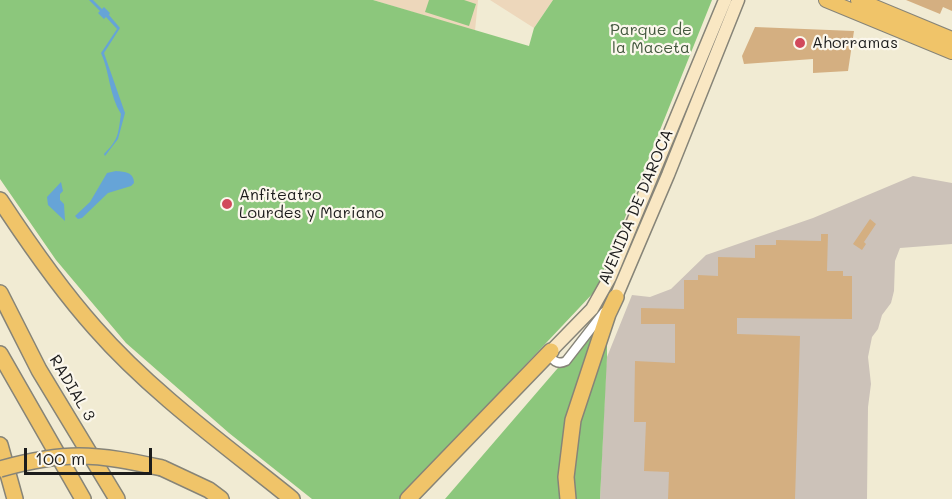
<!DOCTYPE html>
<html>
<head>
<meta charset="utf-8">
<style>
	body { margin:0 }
	#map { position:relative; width:952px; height:499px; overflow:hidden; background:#f1ebd3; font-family:Mali,sans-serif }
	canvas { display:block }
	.scale { position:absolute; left:24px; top:448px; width:128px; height:27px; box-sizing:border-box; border:3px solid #1c1c1c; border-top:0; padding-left:8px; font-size:18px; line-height:21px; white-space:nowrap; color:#1c1c1c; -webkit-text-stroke:4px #fbf7ec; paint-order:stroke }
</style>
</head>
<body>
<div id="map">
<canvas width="952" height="499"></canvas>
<div class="scale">100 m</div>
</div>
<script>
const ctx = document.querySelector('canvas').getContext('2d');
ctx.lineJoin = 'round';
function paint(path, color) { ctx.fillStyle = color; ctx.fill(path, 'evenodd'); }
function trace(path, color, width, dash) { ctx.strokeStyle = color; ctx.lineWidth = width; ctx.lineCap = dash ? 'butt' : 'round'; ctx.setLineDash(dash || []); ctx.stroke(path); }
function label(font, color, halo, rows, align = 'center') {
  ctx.font = font + ' Mali,sans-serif'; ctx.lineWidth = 4.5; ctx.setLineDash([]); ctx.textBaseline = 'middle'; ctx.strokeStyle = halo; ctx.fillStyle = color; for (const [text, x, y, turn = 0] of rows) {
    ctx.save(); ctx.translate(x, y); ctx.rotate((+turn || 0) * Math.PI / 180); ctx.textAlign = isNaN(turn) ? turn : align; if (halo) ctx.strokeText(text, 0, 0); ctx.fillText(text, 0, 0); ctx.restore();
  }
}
paint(new Path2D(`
	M373,0H478L475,31Z
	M490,0H553L534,28Z`), '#edd7bb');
paint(new Path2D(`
	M913,176L952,183V244L900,248L895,261L894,291L891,303L882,315L878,329L872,337L868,357L871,384L868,407L867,499H600L606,366L607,357L632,295L650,297L671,289L706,255L813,218Z`), '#ccc2b9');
paint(new Path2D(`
	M0,0H373L529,46L534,28L553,0H712L596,290L399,499H312L229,433L126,343L56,260L0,179Z
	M429,0H464L476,4L469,26L425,12Z
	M607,311V357L600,499H445Z`), '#8cc77c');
paint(new Path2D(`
	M89,0H93L102,9L104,7L110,13L109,15L120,28L104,53L125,113L118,139L105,156L104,154C119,139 118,134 121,114C109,95 110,73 101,53L117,29L106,17L104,19L98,13L100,11Z
	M116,171C125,172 134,172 134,183L131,186L108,193L82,218L78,219L75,216L90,202L107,173Z
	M61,182L63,191L60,194V200L64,204L65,221L48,205L47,197Z`), '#66a4d7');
paint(new Path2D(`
	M906,0H952V11L943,7L940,14Z
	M755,27L854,31L848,71L813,73V59L744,64L742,56Z
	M870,219L876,224L864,242L866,244L862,250L853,244Z
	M821,234H828L827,271H843V276H852V319L737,318V334L800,336L795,499H668L669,472L644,471L646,422H634L635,361L675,363V324H641V308L684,309V280H698V275L718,276V257L755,258V245H776V240L821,241Z`), '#d4af81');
const minor = new Path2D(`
	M551,351C550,361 558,365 566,361L604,312`);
const secondary = new Path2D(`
	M616,297L668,175L738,0
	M551,351L592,309L610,277L725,0`);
const primary = new Path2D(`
	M826,0L952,52
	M858,0L952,39`);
const motorway = new Path2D(`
	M0,200C29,244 60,289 95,328C152,393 225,445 292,499
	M0,293L39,370L117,499
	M0,354L83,499
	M0,445L15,499
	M162,468L209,490L221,499
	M408,499L551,351
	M568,499L566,477L573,420L608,314L616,297`);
trace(minor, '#868478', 11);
trace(secondary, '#868478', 15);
trace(primary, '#868478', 16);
trace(motorway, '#868478', 18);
trace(minor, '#fff', 8);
trace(secondary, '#f9e7c3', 12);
trace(primary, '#f0c469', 14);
trace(motorway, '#f0c469', 15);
const motorwayBridge = new Path2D(`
	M0,469C25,462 53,456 79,456C107,456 134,462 162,468`);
trace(motorwayBridge, '#868478', 18, []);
trace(motorwayBridge, '#f0c469', 15);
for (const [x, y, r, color] of [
	[800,43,6,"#d1495b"],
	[227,204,6,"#d1495b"]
]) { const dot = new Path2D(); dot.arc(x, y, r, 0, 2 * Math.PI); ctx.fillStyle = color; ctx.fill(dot); trace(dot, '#fbf7ec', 2); }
label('16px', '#43583e', '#fbf7ec', [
	["Parque de",651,30],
	["la Maceta",651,48]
]);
label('16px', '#1c1c1c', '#fbf7ec', [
	["Ahorramas",812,43],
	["Anfiteatro",239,195],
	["Lourdes y Mariano",239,213]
], 'left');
label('16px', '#1c1c1c', '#fbf7ec', [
	["AVENIDA DE DAROCA",636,207,-67],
	["RADIAL 3",72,388,59]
]);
</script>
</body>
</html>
